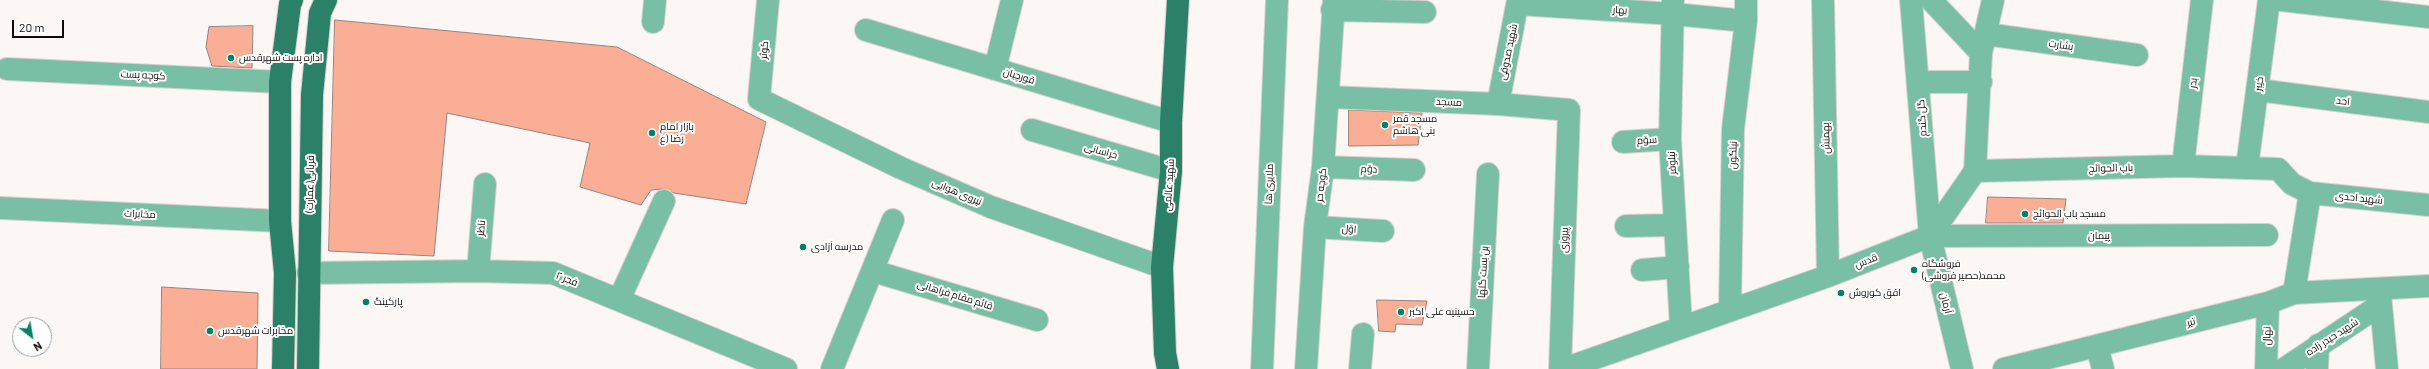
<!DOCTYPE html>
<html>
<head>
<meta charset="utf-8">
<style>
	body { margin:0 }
	#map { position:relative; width:2429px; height:369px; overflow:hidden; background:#fcf7f5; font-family:Barlow,sans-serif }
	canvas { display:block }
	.north { position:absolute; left:12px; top:317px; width:40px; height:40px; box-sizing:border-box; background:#fff; border:1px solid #a09d9c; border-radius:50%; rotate:149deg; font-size:11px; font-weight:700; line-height:16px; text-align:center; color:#120a08 }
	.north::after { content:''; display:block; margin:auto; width:14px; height:18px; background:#008263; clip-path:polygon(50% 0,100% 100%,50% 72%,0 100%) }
	.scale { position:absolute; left:12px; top:20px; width:52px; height:18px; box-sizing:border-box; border:2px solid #120a08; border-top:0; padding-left:5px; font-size:12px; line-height:14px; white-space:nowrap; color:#120a08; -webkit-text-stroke:3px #fff; paint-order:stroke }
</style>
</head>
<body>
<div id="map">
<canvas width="2429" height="369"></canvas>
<div class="north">N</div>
<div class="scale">20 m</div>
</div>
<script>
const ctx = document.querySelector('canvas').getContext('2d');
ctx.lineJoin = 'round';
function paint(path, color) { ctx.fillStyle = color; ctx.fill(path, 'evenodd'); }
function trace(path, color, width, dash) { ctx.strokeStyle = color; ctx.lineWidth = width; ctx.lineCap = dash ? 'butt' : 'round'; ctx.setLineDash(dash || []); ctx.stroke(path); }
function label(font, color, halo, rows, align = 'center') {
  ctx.font = font + ' Barlow,Cairo,sans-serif'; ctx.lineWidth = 4; ctx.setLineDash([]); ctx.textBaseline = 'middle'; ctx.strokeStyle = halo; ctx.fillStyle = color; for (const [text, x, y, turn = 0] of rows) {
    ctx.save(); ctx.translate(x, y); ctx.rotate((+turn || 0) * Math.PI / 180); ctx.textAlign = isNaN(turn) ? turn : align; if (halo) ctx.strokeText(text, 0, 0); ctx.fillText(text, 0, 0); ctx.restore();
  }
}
const building = new Path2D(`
	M335,20L617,47L766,122L746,204L674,193L663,189L651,190L641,205L580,187L590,143L447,113L434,256L329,251Z
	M253,26L252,68L212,66L206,47L209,27Z
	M1349,110L1422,113L1418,145L1349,146Z
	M1988,197L2066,199L2063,223H1986Z
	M162,287L258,293L257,369H161Z
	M1377,300L1427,301L1422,325L1396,324L1395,332L1379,331Z`);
paint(building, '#fbae96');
trace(building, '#99827b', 1);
const minor = new Path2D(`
	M768,0L759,99L901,168L991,207L1162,267
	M1673,0L1670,139L1681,326
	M1823,0L1828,276
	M1911,0L1930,236L1962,369
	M1931,0L1981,53
	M2281,0L2429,17
	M1518,4L1674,14L1746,21
	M1332,10L1425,12
	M653,22L655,0
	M866,30L1171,122
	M1986,34L2137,55
	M7,69L280,82
	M995,69L1012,0
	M1919,82H1981
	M2258,90L2429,112
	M1328,97L1498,104L1569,110L1560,369
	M1498,104L1518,0
	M1032,130L1171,171
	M1623,142L1670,139
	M2183,166L2202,0
	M1323,167L1414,170
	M2247,167L2269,0
	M1975,171L2183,166L2278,169L2292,184L2310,193L2429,205
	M0,208L280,221
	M1626,226L1675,225
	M1315,227L1383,231
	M1930,236L2267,235
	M1642,270L1678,267
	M478,271L485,184
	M873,271L1037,320
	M308,273L478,271L553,273L786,369
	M2294,293L2310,193
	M2380,294L2387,369
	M619,300L664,201
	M1730,310L1733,129L1746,21V0
	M2097,346L2103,369
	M832,369L893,220
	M1262,369L1277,0
	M1306,369L1315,227L1323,167L1334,0
	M1360,369L1363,334
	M1478,369L1488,174
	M1564,369L1828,276L1930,236L1975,171L1981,53L1993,0
	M2004,369L2268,303L2294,293L2429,286
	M2266,369L2268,303
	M2284,369L2380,305
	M2317,369L2318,345`);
const major = new Path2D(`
	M283,369L285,273L280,221V82L290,4L292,0
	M308,369L312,95L320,13L326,0
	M1168,369L1165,353L1162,267L1171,171V122L1178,0`);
trace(minor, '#d7d1cf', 24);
trace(major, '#d7d1cf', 24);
trace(minor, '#78bfa5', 22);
trace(major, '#2b8167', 22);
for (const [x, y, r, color] of [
	[231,58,4,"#008263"],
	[1385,125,4,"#008263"],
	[652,133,4,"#008263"],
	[2025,214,4,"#008263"],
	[803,247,4,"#008263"],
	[1914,270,4,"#008263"],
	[1841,293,4,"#008263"],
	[366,302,4,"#008263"],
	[1401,312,4,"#008263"],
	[210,331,4,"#008263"]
]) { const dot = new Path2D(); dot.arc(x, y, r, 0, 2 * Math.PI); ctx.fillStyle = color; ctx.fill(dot); trace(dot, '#fff', 1.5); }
label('10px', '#120a08', '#fff', [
	["بهار",1620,10,3],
	["بشارت",2061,45,8],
	["کوثر",764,50,-84],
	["شهید صدوقی",1508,52,-78],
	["کوچه پست",143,75,3],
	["قورچیان",1019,76,17],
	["بدر",2193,83,-84],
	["خیبر",2259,84,-82],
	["احد",2343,101,7],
	["مسجد",1449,102,3],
	["گل گندم",1922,118,-94],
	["بهمنش",1826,138,-91],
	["سوّم",1647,140,-4],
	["خراسانی",1101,151,16],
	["نیلگون",1733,155,-89],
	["نیلوفر",1672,163,-93],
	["باب الحوائج",2111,168,-1],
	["دوّم",1369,169,2],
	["(عمارت)قربانی",310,184,-89],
	["ملایری ها",1269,184,-88],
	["شهید عالمی",1169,185,-86],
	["کوچه حر",1321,185,-83],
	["نیروی هوایی",957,192,23],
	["شهید احدی",2359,198,6],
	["مخابرات",140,214,3],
	["ناظر",481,228,-85],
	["اوّل",1349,229,4],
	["پیمان",2099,236],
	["پیروزی",1564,240,-88],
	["قدس",1866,261,-21],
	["بن بست گلها",1483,272,-87],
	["فجر ۲",567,279,21],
	["قائم مقام فراهانی",955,295,17],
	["آرمان",1946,303,76],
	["تیر",2191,322,-14],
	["نهال",2267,336,-88],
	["شهید حیدر زاده",2332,337,-33]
]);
label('10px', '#120a08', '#fff', [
	["اداره پست شهرقدس",239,58],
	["مسجد قمر",1393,119],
	["بنی هاشم",1393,131],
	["بازار امام",660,127],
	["رضا (ع",660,139],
	["مسجد باب الحوائج",2033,214],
	["مدرسه آزادی",811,247],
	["فروشگاه",1922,264],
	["محمد(حصیر فروشی)",1922,276],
	["افق کوروش",1849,293],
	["پارکینگ",374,302],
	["حسینیه علی اکبر",1409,312],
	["مخابرات شهرقدس",218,331]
], 'left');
</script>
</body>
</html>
